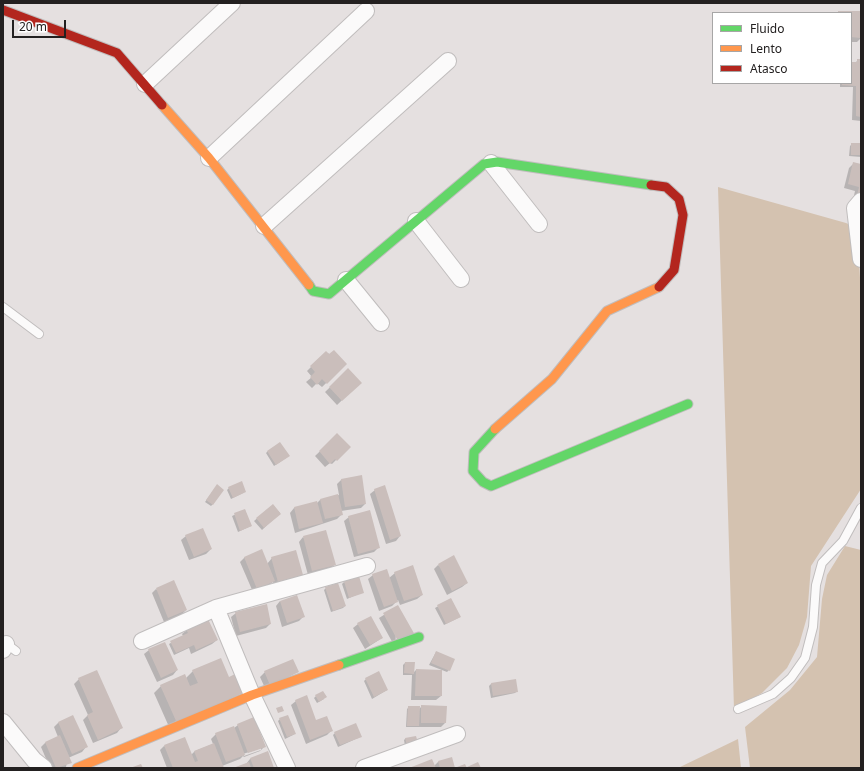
<!DOCTYPE html>
<html>
<head>
<meta charset="utf-8">
<style>
	body { margin:0 }
	#map { position:relative; width:864px; height:771px; overflow:hidden; background:#e5e0e0; font-family:"Noto Sans",sans-serif }
	canvas { display:block }
	.frame { position:absolute; inset:0; border:4px solid #232020; pointer-events:none }
	.legend { position:absolute; left:712px; top:12px; width:140px; height:72px; box-sizing:border-box; background:#fff; border:1px solid #a7a6a6; margin:0; padding:5px 7px; list-style:none; font-size:12px; color:#232020 }
	.legend li { display:flex; align-items:center; gap:8px; height:20px }
	.legend b { width:20px; border:1px solid #a7a6a6 }
	.scale { position:absolute; left:12px; top:20px; width:54px; height:18px; box-sizing:border-box; border:2px solid #232020; border-top:0; padding-left:5px; font-size:12px; line-height:14px; white-space:nowrap; color:#232020; -webkit-text-stroke:3px #fff; paint-order:stroke }
</style>
</head>
<body>
<div id="map">
<canvas width="864" height="771"></canvas>
<div class="frame"></div>
<ul class="legend">
<li><b style="height:5px;background:#63d668"></b>Fluido</li>
<li><b style="height:5px;background:#ff974d"></b>Lento</li>
<li><b style="height:5px;background:#b3261e"></b>Atasco</li>
</ul>
<div class="scale">20 m</div>
</div>
<script>
const ctx = document.querySelector('canvas').getContext('2d');
ctx.lineJoin = 'round';
function paint(path, color) { ctx.fillStyle = color; ctx.fill(path, 'evenodd'); }
function trace(path, color, width, dash) { ctx.strokeStyle = color; ctx.lineWidth = width; ctx.lineCap = dash ? 'butt' : 'round'; ctx.setLineDash(dash || []); ctx.stroke(path); }
paint(new Path2D(`
	M718,187L846,223L857,228L861,294V489L811,566L807,617L799,645L787,668L762,693L734,709Z
	M845,546L861,550V768H750L745,727L790,690L817,657L822,599L827,575Z
	M738,739L741,768H678Z`), '#d4c2b0');
paint(new Path2D(`
	M839,12H861V38L857,42H851V13H837Z
	M858,60H861V121L852,120L853,87H840V83H851V63H855Z
	M852,144H861V157L849,156L850,146Z
	M854,163L861,165V203L853,200L855,191L844,188L849,168Z
	M326,352L346,364L322,387L317,383L312,388L306,382L312,377L307,371Z
	M348,370L360,383L337,405L325,392Z
	M337,435L349,447L332,464L330,463L325,467L315,456Z
	M268,451L286,458L274,466L266,453Z
	M342,479L365,504L361,508L341,511L342,514L337,519L295,533L290,513L294,508L317,503L320,500L339,495L337,484Z
	M215,488L213,504L211,506L205,502Z
	M229,488L243,493L231,499L227,490Z
	M375,490L400,536L396,541L386,544L370,494Z
	M273,505L280,513L262,530L254,521Z
	M245,510L251,526L238,532L232,516Z
	M349,517L379,547L374,552L354,557L344,521Z
	M186,536L211,549L206,554L189,560L181,540Z
	M303,537L335,564L330,569L308,575L299,542Z
	M245,557L267,564L272,558L302,574L297,579L274,586L273,582L269,585L253,592L240,562Z
	M438,565L467,583L462,587L447,595L434,569Z
	M395,573L422,595L417,599L400,605L398,600L392,606L379,611L368,579L373,575L389,578Z
	M344,582L363,592L347,599L342,584Z
	M326,588L345,606L343,608L331,612L324,590Z
	M156,589L186,610L181,615L164,622L152,593Z
	M451,599L460,617L444,625L435,608Z
	M280,601L303,617L299,621L282,627L276,606Z
	M398,606L395,647L379,618Z
	M236,613L270,624L266,628L236,636L231,617Z
	M358,624L382,638L365,649L353,628Z
	M187,630L217,640L212,644L191,654L189,648L174,655L169,644L183,636L182,634Z
	M149,650L177,670L173,675L157,682L144,654Z
	M436,652L449,670L447,672L429,665Z
	M220,659L170,729L154,693L161,686L186,678L193,671Z
	M405,663H414L413,673L416,670L441,696L436,700H411L412,675H403V665Z
	M96,671L121,728L117,733L93,743L83,720L88,715L74,684L79,679Z
	M265,672H298L265,688L260,677Z
	M366,679L387,690L372,699L364,681Z
	M515,680L517,691L515,693L491,698L489,686L491,684Z
	M316,696L324,699L317,703L314,698Z
	M296,701L316,721L331,731L327,735L306,744L291,705Z
	M422,706L445,723L441,727H406L407,709L409,707L419,709Z
	M73,716L86,747L82,752L68,758L66,767L50,768L41,747L45,743L58,737L54,727L58,723Z
	M280,719L295,733L293,735L285,739L278,721Z
	M238,725L265,746L260,751L244,757L243,756L240,759L222,766L223,768H167L160,750L164,746L191,755L195,751L213,744L211,739L216,734L234,728ZM261,748V750L244,756L243,754Z
	M335,733L358,738L338,747L333,735Z
	M406,738L415,745L405,746L404,740Z
	M267,752L273,768H236L246,764L250,759Z
	M451,758L454,768H412L434,766L438,762Z`), '#0003');
paint(new Path2D(`
	M838,11H861V38L851,37V13H838Z
	M857,59H861V117L856,116V86L842,85V83H851V62H857Z
	M851,143H861V155H851Z
	M853,162L861,164V197L857,196L859,187L848,184Z
	M334,350L347,364L327,384L322,379L317,385L310,377L315,372L310,366L326,351L329,354Z
	M348,368L362,383L342,401L329,387Z
	M337,433L351,447L337,461L335,459L330,464L319,451Z
	M280,442L290,456L276,465L267,451Z
	M362,475L366,504L345,507L341,479Z
	M242,481L246,492L233,498L228,487Z
	M217,484L224,490L213,505L206,500Z
	M385,485L401,536L390,540L374,489Z
	M338,494L343,515L325,519L320,499Z
	M317,501L323,523L299,529L294,507Z
	M273,504L281,514L264,528L256,518Z
	M245,509L252,526L240,531L234,513Z
	M370,510L380,548L358,554L348,516Z
	M203,528L212,549L194,557L185,535Z
	M326,530L336,565L312,571L303,536Z
	M262,549L275,581L257,589L244,557Z
	M296,550L303,575L278,582L271,557Z
	M454,555L468,583L452,591L438,564Z
	M413,565L423,595L404,601L394,572Z
	M387,569L398,602L384,607L372,574Z
	M359,576L364,593L349,598L344,581Z
	M174,580L187,610L168,618L156,588Z
	M338,583L346,606L333,611L325,587Z
	M297,595L305,617L287,623L280,601Z
	M451,598L461,617L446,624L437,605Z
	M267,604L271,624L240,632L235,612Z
	M398,605L415,635L399,643L383,613Z
	M371,616L383,638L370,645L357,623Z
	M208,619L218,640L196,650L194,645L176,653L170,641L188,633L186,629Z
	M165,642L178,670L161,678L148,649Z
	M436,651L455,659L450,671L431,663Z
	M221,658L229,677L235,674L243,693L177,723L160,685L185,674L190,686L198,683L192,670Z
	M293,659L299,672L270,685L264,671Z
	M405,662H415L414,674L404,673Z
	M416,669L442,670V696H415Z
	M97,670L123,728L98,740L87,715L93,712L78,678Z
	M379,671L388,690L374,697L365,678Z
	M516,679L518,692L493,696L491,683Z
	M323,691L327,697L319,702L315,695Z
	M307,695L316,720L327,716L333,731L310,740L295,700Z
	M421,705L447,706L446,723H421Z
	M282,706L284,711L278,713L276,708Z
	M408,706H420L419,726H407Z
	M73,715L88,747L72,754L58,722Z
	M288,715L296,734L287,737L279,718Z
	M254,717L266,747L248,753L237,724Z
	M356,723L362,737L340,745L334,732Z
	M234,726L245,755L226,762L215,733Z
	M60,735L72,763L56,768L45,742Z
	M416,736L418,743L407,745L405,738Z
	M185,737L195,762L198,761L194,751L214,743L224,768H173L164,745Z
	M268,751L274,768H254L250,758Z
	M452,757L455,768H440L438,761Z
	M432,759L436,768H409Z
	M249,762L251,768H233Z
	M478,762L481,768H468L467,767Z
	M141,764L143,768H130Z
	M465,764L467,768H457V767Z`), '#cabebb');
const lane = new Path2D(`
	M3,307L39,334
	M4,642L16,651
	M738,709L773,694L791,678L805,658L813,627L816,585L822,563L843,541L861,508`);
const street = new Path2D(`
	M145,84L232,3
	M209,158L366,11
	M491,163L539,224
	M861,201L855,208L861,259
	M416,221L461,279
	M264,226L448,61
	M346,280L381,323
	M216,608L252,695L287,768
	M142,641L216,608L367,566
	M3,650L6,644
	M3,722L34,760L44,768
	M364,768L457,734`);
const fast = new Path2D(`
	M309,285L313,291L329,294L484,164L497,162L651,185
	M495,429L474,452L473,471L483,482L491,486L688,404
	M339,665L419,637`);
const slow = new Path2D(`
	M162,105L209,158L309,285
	M495,429L552,379L607,311L659,287
	M77,768L252,695L339,665`);
const jam = new Path2D(`
	M3,10L117,53L162,105
	M651,185L666,187L679,199L683,215L674,270L659,287`);
trace(lane, '#c0bdbd', 10);
trace(street, '#c0bdbd', 18);
trace(fast, '#c0bdbd', 11);
trace(slow, '#c0bdbd', 11);
trace(jam, '#c0bdbd', 11);
trace(lane, '#fbfafa', 8);
trace(street, '#fbfafa', 16);
trace(fast, '#63d668', 9);
trace(slow, '#ff974d', 9);
trace(jam, '#b3261e', 9);
</script>
</body>
</html>
